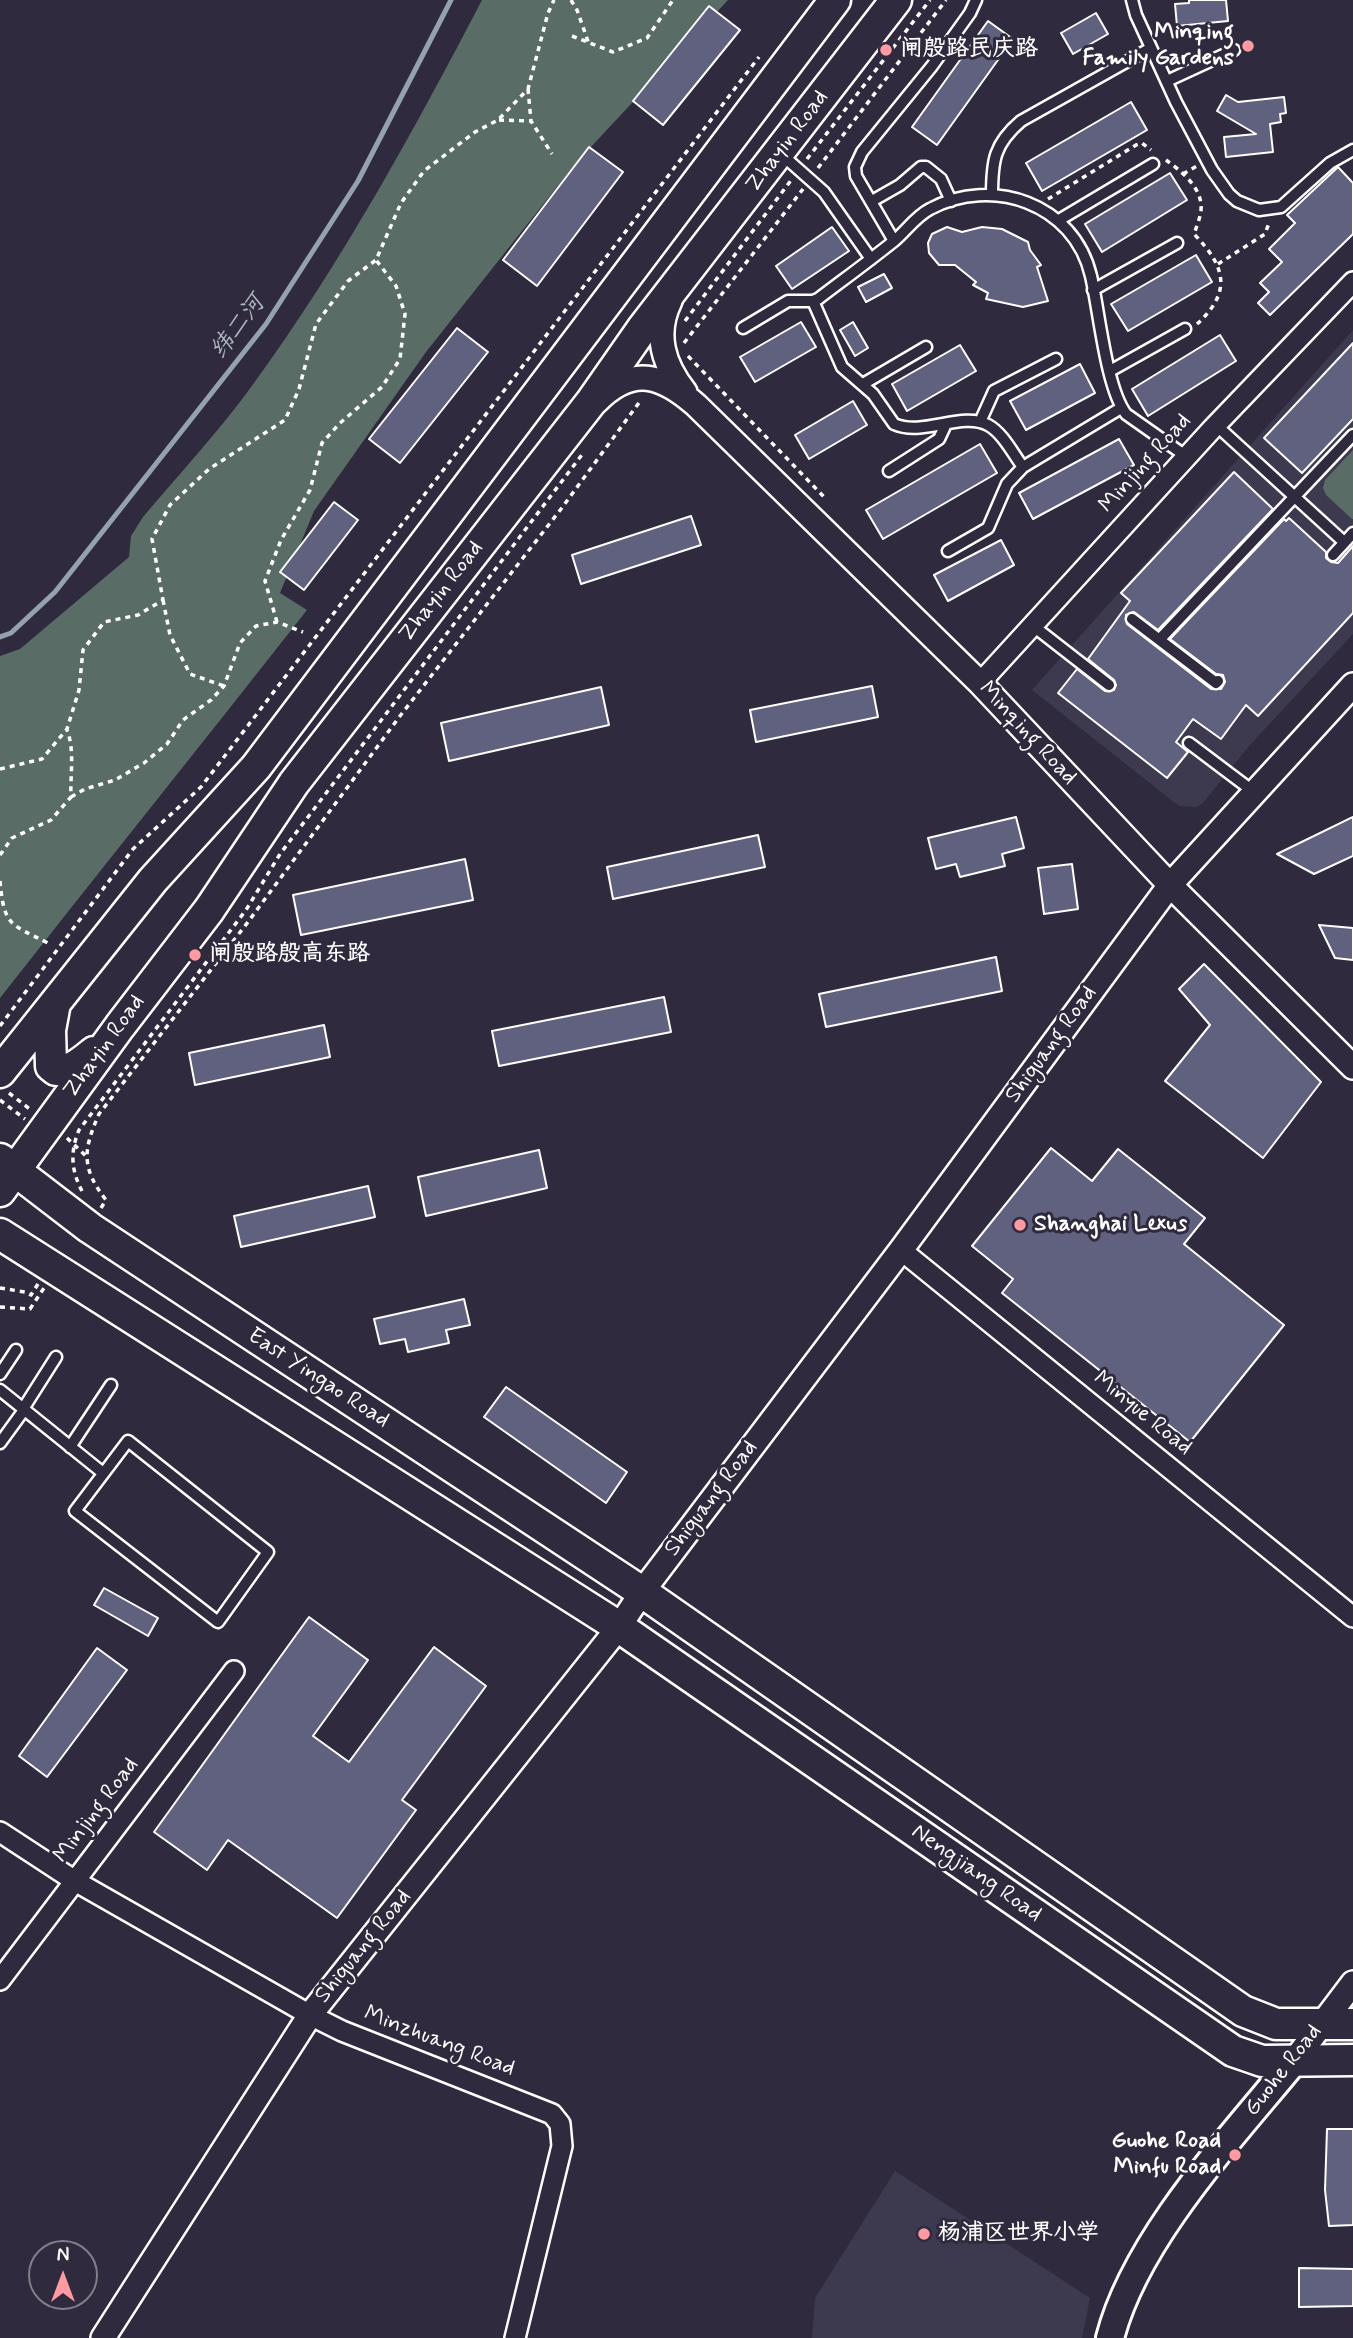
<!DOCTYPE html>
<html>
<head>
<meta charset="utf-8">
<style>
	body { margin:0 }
	#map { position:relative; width:1353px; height:2338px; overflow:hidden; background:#2f2a3d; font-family:Mynerve,sans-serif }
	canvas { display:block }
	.north { position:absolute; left:28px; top:2240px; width:70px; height:70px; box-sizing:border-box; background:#2f2a3d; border:2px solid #827f8b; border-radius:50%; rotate:0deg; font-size:19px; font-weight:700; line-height:28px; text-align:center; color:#fff }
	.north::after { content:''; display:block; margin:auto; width:24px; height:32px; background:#ff9aa2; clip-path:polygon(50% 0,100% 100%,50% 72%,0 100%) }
</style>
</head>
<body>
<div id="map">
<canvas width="1353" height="2338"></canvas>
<div class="north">N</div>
</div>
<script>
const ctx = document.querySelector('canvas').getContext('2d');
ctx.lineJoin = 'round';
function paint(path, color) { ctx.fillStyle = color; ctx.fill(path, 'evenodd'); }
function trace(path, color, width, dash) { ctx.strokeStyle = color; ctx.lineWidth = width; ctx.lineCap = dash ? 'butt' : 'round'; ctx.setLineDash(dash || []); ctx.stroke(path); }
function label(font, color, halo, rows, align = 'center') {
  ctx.font = font + ' Mynerve,"LXGW WenKai TC",sans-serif'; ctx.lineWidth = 6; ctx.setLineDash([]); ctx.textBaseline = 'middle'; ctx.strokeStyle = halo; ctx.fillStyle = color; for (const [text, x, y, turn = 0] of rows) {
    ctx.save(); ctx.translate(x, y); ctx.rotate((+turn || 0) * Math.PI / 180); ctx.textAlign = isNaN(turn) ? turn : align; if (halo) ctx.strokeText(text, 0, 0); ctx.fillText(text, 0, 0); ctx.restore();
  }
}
paint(new Path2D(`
	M1353,330V634L1249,746L1203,803L1197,807L1179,806L1032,690Z
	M895,2171L1090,2298L1082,2338H812L815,2298Z`), '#3d3a50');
paint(new Path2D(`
	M482,0H728L576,163L426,352L314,511L280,593L307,610C205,740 102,868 0,998V656L20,649L129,557L131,536L143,517C180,473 221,429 254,383C342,262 413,132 482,0Z
	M1353,450V519H1352L1326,495L1323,488L1325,480Z`), '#596d66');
trace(new Path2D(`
	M0,637L11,633L55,592L266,324L358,181L451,0`), '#93a2ac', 5);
const building = new Path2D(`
	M1189,0H1226L1228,21L1177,26L1175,4L1189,3Z
	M709,6L740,30L663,125L633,101Z
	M1096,13L1108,34L1073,54L1061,33Z
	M988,21L1013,39L937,145L912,127Z
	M1226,95L1238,102L1284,97L1286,113L1280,114L1281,122L1270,124L1273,152L1226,157L1224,137L1256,134L1217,111Z
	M1131,102L1147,130L1042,191L1026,163Z
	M589,147L623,172L537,286L503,260Z
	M1338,167L1353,183V234L1270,315L1258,303L1269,292L1260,283L1282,262L1269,249L1295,223L1287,215Z
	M1170,173L1187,200L1102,252L1085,224Z
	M832,227L849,251L792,289L776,266Z
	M947,227L962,232L982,227L1002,229L1028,242L1030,250L1041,265L1037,267L1048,301L1023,307L986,299L988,293L973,285L976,282L955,265H939L929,253L928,243L932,234Z
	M1196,255L1212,282L1128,331L1111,304Z
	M884,274L892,288L866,302L858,287Z
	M801,322L816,347L755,382L740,357Z
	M853,322L868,348L855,356L840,330Z
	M457,328L488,352L400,463L369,439Z
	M1220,335L1236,361L1148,416L1132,389Z
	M1353,343V419L1302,473L1264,438Z
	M960,345L976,371L907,411L892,384Z
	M1080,364L1095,393L1026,430L1010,401Z
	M853,401L867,425L809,459L795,435Z
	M1119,439L1134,465L1033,519L1019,493Z
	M980,444L997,473L883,539L866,510Z
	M1234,472L1273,509L1158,630L1134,612L1126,615L1127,624L1211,689H1221L1225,682L1223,675L1216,674L1170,639L1284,519L1286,521L1289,518L1326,552V558L1331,562L1338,563L1353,546V613L1258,716L1246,705L1221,739L1193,719L1176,742L1188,752L1167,778L1058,693L1077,669L1105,691L1114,690L1116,685L1114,680L1088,659L1130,601L1121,593Z
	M334,502L358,520L304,590L280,572Z
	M691,516L701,545L581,584L572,555Z
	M1001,540L1014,565L948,601L934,575Z
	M872,686L878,717L756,742L750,710Z
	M601,687L609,725L449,761L441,723Z
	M1016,817L1024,848L1002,854L1005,866L960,877L956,864L936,869L928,838Z
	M1353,817V856L1314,874L1277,854Z
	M758,835L765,867L613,899L607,867Z
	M465,859L473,900L301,935L293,895Z
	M1072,864L1078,909L1044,914L1038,868Z
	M1319,925L1353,928V960L1335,958Z
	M996,957L1002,991L826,1027L819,994Z
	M1204,964L1321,1082L1263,1158L1165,1081L1210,1025L1179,989Z
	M664,997L671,1032L499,1066L492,1031Z
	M324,1025L330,1057L195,1085L189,1053Z
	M1051,1148L1092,1181L1118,1149L1205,1218L1184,1244L1284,1325L1190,1442L1002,1293L1013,1279L972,1246Z
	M539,1150L547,1188L426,1216L418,1177Z
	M368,1186L375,1217L241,1247L234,1216Z
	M464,1299L470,1325L446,1330L449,1343L408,1352L405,1339L380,1344L374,1319Z
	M506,1387L627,1472L606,1503L484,1417Z
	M104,1588L158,1618L148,1636L94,1605Z
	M309,1617L368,1660L313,1736L349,1762L434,1647L486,1686L402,1800L416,1810L337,1918L228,1840L207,1870L154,1832Z
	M97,1648L127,1670L47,1777L19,1756Z
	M1327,2129H1353V2225L1329,2226L1325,2190Z
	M1299,2268L1353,2269V2306L1299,2307Z`);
paint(building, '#5f617e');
trace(building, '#fff', 2);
const service = new Path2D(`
	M1132,0L1136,15L1176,102L1212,170L1229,194L1237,201L1259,210L1281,207L1330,163L1353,150
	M1167,81L1234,50
	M780,153L824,192L871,259
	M992,195C992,161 994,144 1021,121L1151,48
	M872,201L900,185L921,167H926L941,179L951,201
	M1059,220L1153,164
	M894,241L856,176L855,167L862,152L932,66L970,13L976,0
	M1093,290L1177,243
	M813,301L842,367L873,394L894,424C923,437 962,411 988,425C1003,433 1013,454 1023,467
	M743,328L788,301H813L818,299C843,280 869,261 894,241C906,231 916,216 930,209C992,176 1074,203 1091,276C1099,310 1106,388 1126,414L1187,457
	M1110,371L1185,329
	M863,384L926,347
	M980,422L994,391L1056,359
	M1216,425L1344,542
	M889,471L939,439L946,424
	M948,551L988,528L1007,484L1023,467L1121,408
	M1333,555L1353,533
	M1132,619L1216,683L1218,681
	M1032,625L1109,685
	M1160,639L1353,435
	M1189,743L1254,792
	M0,1374L16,1350
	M0,1390L103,1473
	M23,1409L56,1357
	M128,1441L268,1552L218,1622L75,1511Z
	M0,1443L24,1410
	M70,1447L111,1385`);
const minor = new Path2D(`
	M980,683L1213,428L1353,282
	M901,1250L1353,1617
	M0,1832L75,1881L310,2015L342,2031L552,2114L560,2124L562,2146L515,2338
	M0,1980L234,1671`);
const tertiary = new Path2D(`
	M670,301C654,334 663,364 685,392
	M597,401C633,365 662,375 696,405L980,683L1170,885L1353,1067
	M1294,2061L1353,1983
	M103,2338L310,2015L619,1627L642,1592L901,1250L1170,885L1353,685`);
const secondary = new Path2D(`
	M1110,2338C1135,2240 1230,2139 1294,2061`);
const primary = new Path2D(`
	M55,1003L50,1030L51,1066L56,1070C71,1072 83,1061 94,1052
	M0,1072L153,880L256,767L835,0
	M0,1159L90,1228L642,1592L1243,2011L1276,2024H1353
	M0,1191L120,1026L209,910L294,783L591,402L642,329L896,0
	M0,1234L619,1627L1233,2051L1262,2061L1353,2060`);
trace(service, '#fff', 15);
trace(minor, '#fff', 24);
trace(tertiary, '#fff', 28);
trace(secondary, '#fff', 32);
trace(primary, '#fff', 35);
trace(new Path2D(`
	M571,0L577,10L589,44
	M572,36L613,52L647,38L673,0
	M528,89L531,121
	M499,120L531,121L552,154
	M807,159L930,0
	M1166,160C1180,170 1200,186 1201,205C1202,214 1197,225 1194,234C1225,266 1233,291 1197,324
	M818,168L946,0
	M1183,174L1197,166
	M1048,199L1136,145L1142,143L1151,150
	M1218,264L1265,234L1269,223
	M685,321L792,179
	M684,343L803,189
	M688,356L826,499
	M163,600L170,635L190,674L224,686
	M277,622L265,581L281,540L310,490L322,443L340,423L382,387L400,359L405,314L396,286L376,260
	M0,769L42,759L67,729L79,690L83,650L104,622L138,615L163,600L152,539L170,505L209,469L285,420L299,389L316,324L348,281L376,260L401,203L424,171L475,132L498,120L528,89L548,13L554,0
	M71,797L85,789L115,780L144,763L167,744L183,720L211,700L224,686L240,643L256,626L277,622L303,632
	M0,855L12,838L51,820L71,797C70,775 75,750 67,730
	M0,881C4,926 10,924 48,943
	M0,1026L133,849L201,787L759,57
	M9,1093L31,1110
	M0,1100L25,1119
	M67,1138L86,1156
	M82,1191C71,1170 70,1152 79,1130L246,910L280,854L584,452
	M101,1208L106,1200C81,1168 83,1150 99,1114L248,922L400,716L561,509L641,400
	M0,1288L25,1292L31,1295L38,1284
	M0,1307L30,1309L44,1288`), '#fff', 3.5, [5, 5]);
trace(service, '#2f2a3d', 10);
trace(minor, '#2f2a3d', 19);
trace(tertiary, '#2f2a3d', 23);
trace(secondary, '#2f2a3d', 26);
trace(primary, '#2f2a3d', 30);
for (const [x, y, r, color] of [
	[1248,46,7,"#ff9aa2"],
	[886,50,7,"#ff9aa2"],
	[195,955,7,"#ff9aa2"],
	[1020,1225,7,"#ff9aa2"],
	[1235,2155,7,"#ff9aa2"],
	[924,2234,7,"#ff9aa2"]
]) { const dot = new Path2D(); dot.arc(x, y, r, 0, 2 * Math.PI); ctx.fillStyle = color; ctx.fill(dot); trace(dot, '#2f2a3d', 2.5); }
label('bold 23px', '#fff', '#2f2a3d', [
	["Minqing",1234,33,"right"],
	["Family Gardens",1234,59,"right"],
	["闸殷路民庆路",900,50],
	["闸殷路殷高东路",209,955],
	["Shanghai Lexus",1034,1225],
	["Guohe Road",1221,2142,"right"],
	["Minfu Road",1221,2168,"right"],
	["杨浦区世界小学",938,2234]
], 'left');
label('23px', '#fff', '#2f2a3d', [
	["Zhayin Road",788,142,-53],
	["Minjing Road",1146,464,-48],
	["Zhayin Road",442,592,-52],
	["Minqing Road",1027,734,47],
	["Shiguang Road",1052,1045,-54],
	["Zhayin Road",105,1047,-54],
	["East Yingao Road",318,1379,33],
	["Minyue Road",1142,1414,39],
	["Shiguang Road",712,1499,-53],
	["Minjing Road",97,1811,-53],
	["Nengjiang Road",976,1874,35],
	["Shiguang Road",364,1947,-51],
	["Minzhuang Road",439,2042,21],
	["Guohe Road",1284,2071,-52]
]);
label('italic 24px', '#aeb9c0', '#2f2a3d', [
	["纬二河",239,328,-53]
]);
</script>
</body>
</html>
